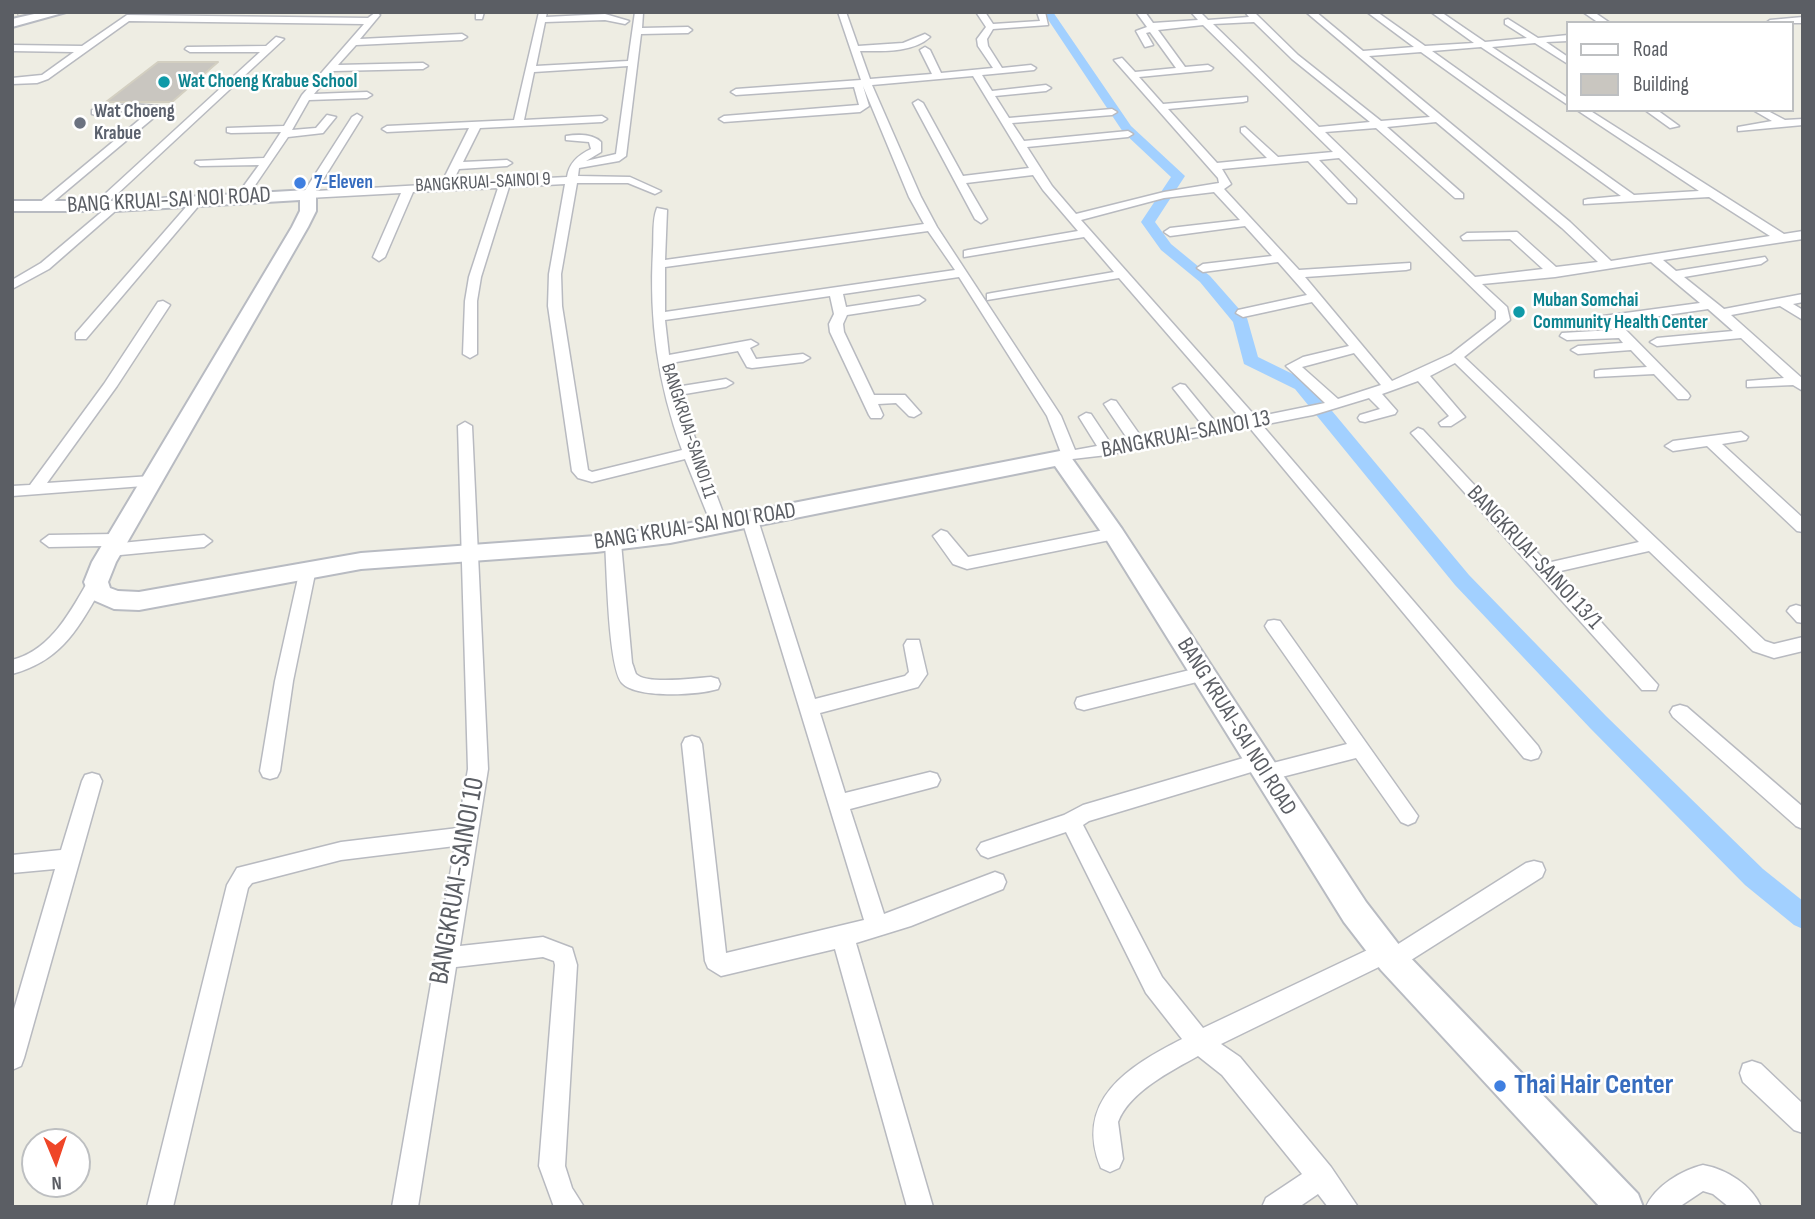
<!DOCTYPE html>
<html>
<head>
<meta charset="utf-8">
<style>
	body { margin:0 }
	#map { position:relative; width:1815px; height:1219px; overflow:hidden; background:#eeede3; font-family:"Sofia Sans Condensed",sans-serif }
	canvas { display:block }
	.frame { position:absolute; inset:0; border:14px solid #5b5e64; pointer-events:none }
	.legend { position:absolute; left:1566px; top:21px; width:228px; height:91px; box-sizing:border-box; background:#fff; border:2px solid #bdbfc1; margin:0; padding:9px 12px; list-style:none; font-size:21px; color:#5b5e64 }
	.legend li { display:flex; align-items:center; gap:14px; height:35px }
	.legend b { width:35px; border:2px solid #bdbfc1 }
	.north { position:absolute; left:21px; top:1128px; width:70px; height:70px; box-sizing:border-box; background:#fff; border:2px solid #bdbfc1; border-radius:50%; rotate:178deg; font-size:19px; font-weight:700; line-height:28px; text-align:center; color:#5b5e64 }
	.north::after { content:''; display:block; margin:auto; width:24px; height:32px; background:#ef4628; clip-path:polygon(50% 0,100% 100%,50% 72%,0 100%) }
</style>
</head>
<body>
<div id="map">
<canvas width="1815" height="1219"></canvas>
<div class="frame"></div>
<ul class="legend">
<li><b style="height:9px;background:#fff"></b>Road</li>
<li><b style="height:19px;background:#c9c6c0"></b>Building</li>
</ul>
<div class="north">N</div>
</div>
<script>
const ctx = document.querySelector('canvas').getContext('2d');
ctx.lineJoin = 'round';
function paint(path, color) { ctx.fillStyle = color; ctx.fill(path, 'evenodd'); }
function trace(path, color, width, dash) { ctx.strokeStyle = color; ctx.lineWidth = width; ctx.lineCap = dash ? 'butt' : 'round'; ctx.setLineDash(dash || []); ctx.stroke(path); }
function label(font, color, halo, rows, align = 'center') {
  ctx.font = font + ' "Sofia Sans Condensed",sans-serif'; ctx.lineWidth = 5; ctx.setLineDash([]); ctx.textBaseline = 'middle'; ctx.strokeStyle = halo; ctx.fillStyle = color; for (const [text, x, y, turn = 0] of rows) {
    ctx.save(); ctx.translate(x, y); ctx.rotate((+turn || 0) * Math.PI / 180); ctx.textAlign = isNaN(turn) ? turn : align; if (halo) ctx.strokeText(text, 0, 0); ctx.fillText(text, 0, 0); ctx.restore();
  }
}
paint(new Path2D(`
	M1043,12H1053L1131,126L1185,176L1155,222L1171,244L1210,276L1247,318L1258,357L1307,381L1469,575L1606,716L1763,869L1803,901V929L1794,925L1745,885L1590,728L1455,585L1295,389L1244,364L1233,322L1200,282L1161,250L1141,222L1171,177L1123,132Z`), '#a2d0ff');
const building = new Path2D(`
	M158,62H218L172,102H106Z`);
paint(building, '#c9c6c0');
trace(building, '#d3cfc1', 2);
const street = new Path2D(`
	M376,12L380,15L360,39L462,34L467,37L462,40L356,45L338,65L423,63L428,66L423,69L333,71L314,94L367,92L372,95L367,98L309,100L292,130L316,128L327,115L336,117L323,133L288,137L245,200L241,201L235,198L259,165L200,166L195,163L196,161L264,158L281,132L231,133L227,132V128L284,126L302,95L364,24L129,21L48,79L37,83L12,84V78L42,75L74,52L12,51V45L82,46L127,15L368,18Z
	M476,12H484L482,19H476Z
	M539,12H547L546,17L605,14L629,21L625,24L605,20L545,22L536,66L628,61L635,12L643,13L642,28L688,27L692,30L688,33L641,34L626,156L619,161L579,168L578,176L630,177L661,191L655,194L628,183H577L561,274L562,306L588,470L592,472L682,450C658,384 649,321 653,250C654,237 652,220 657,208L667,210L665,260L924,224L909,197L863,86L869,106L860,112L724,122L719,119L724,116L859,105L854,87L736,95L731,92L736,89L861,80L838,12H846L858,46L903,43L925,34L930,37C913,53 882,51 860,51L870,79L932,74L920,50L925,47L930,50L941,73L993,68L978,46L977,39L986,27L976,12H985L993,24L1040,21L1037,12H1045L1048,25L993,29L987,39L988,46L1002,68L1031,65L1036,68L1034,70L982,75L992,91L1046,85L1051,88L1046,91L995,96L1009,118L1112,109L1117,112L1112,115L1012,123L1024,141L1128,131L1133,134L1128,137L1027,147L1052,186L1076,214L1164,192L1219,183L1218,178L1114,60L1122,58L1135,72L1176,68L1150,32L1146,33L1153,45L1145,47L1136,31L1147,27L1136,12H1145L1153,23L1198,20L1191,12H1200L1208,20L1249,17L1245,12H1254L1298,55L1381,121L1430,117L1306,12H1316L1363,51L1414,47L1367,12H1377L1425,46L1474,43L1431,12H1441L1485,42L1527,38L1505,24V20L1508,19L1538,38L1568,35V41L1546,42L1568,57V64L1535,43L1492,47L1568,98V105L1481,47L1432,51L1634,195L1699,191L1577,110H1589L1784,234L1803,231V239L1663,260L1676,271L1765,257L1767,260L1761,264L1684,277L1724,309L1803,294V302L1793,304L1803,310V320L1780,306L1731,315L1803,379V391L1793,385L1747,387V381L1784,378L1741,338L1657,346L1650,342L1657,338L1733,331L1708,309L1618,322L1688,393L1690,396L1688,399H1678L1654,374L1595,377V371L1600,370L1647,367L1631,350L1578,354L1571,350L1578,346L1623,343L1619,338L1567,340L1560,336L1562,333L1612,330L1601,319L1603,316L1700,303L1651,262L1555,277L1482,284L1507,307L1510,320L1464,357L1765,641L1774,644L1803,637V651L1774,658L1753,651L1649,551L1556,572L1658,685L1656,690H1642L1411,433L1418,428L1423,430L1547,563L1639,542L1455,363L1430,376L1465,417L1451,426H1441L1439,423L1449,416L1418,381L1382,394L1397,411L1395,414L1365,422L1360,421L1358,418L1360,415L1380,409L1369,398L1313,415L1262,425L1538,746L1541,752L1538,758L1531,760L1524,758L1249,427L1107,455L1055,461L1052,458L1055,455L1061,453L1047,416L959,277L843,294L846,307L919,296L925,300L919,304L847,315L843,324L844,332L874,395H905L921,413L914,417L909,416L896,403L878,404L883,415L881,418H871L869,415L830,332L829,324L834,314L830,296L665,320L669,355L751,340L758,344L750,348L756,359L803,354L810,358L803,362L752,368L747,367L738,351L671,363L676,387L726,379L733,383L726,387L679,395L728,526L726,530H714L712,526L685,459L592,482L578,478L572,471L548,306L549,274L565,184L509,187L481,277L477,301V354L470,358L463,354L465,301L469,277L498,188L413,192L385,257L379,261L373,257L401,193L308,198L302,195L352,117L357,114L362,117L316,191L441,184L469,128L387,132L382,129L387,126L514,120ZM1254,22L1292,59L1370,122L1319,127L1213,24ZM1203,25L1333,152L1278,157L1245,127L1241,128V132L1267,158L1217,163L1168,109L1243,102L1247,101V97L1163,104L1139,77L1211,70L1213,68L1208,65L1185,67L1158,30ZM1421,52L1621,196L1588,199L1584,200V204L1709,197L1770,236L1611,261L1570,222L1369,56ZM628,66L616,154L586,161L601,152V142C593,134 578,134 566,136V140L589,142L591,149C578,155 569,163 567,177L452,183L459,169L507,166L512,163L507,160L463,162L480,128L602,122L607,119L602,116L524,120L534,72ZM973,76L1029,168L963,176L923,103L918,100L913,103L975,219L981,223L987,219L966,183L1033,175L1043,190L1078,231L968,250L964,251V257L1084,237L1114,272L992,293L987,294V300L1119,278L1242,420L1217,424L1185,385L1180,384L1173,388L1204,427L1142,438L1116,401L1111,400L1104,404L1129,441L1111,444L1091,414L1086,413L1079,417L1097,446L1075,450L1061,416L937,227L921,197L872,85ZM1436,122L1562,228L1598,262L1556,267L1517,232L1467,233L1461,237L1463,240L1510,239L1543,269L1475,277L1325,132L1376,128L1455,198H1463V194L1387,127ZM1339,158L1496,311V319L1451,354L1392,381L1305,277L1406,270L1410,269V263L1299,270L1224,189L1231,184L1222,169L1308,161L1348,203H1356V199L1319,160ZM1214,192L1240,220L1170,228L1164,232L1170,236L1245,226L1272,256L1203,264L1197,268L1203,272L1278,262L1307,295L1238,310L1236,313L1243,317L1312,302L1349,346L1303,357L1286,366L1325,403L1256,417L1081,220L1164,198ZM928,231L955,270L665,312V267ZM1354,353L1381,385L1338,399L1302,367Z
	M1583,12H1594L1610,23H1599Z
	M1803,17V23H1766L1770,20Z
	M276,37L284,39L101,209H93V205L260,52H190L185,49L187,47L266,46Z
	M129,104L159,106L164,109L46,208H38V204L150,111L129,110L96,115L92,114V110Z
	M1645,110H1657L1679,126L1670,128Z
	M1753,110H1766L1785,120L1803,119V125L1738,131V127L1772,121Z
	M197,198L201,199V203L86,339H76V333L193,199Z
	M111,204L121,206L49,269L12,289V280L41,263Z
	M163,301L170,305L117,386L47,483L151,476L159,481L157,485L12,496V486L30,485L104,384L158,302Z
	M465,422L472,426L488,769L460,946L543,937L572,948L577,965L565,1166L572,1188L584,1207H554L539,1166L555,965L554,961L543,957L456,967L418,1207H392L455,846L341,860L252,883L248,888L173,1207H147L227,885L237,868L341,842L458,828L468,769L458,426Z
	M1741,432L1748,437L1746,440L1722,444L1803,518V532L1797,531L1707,446L1673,451L1665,446L1673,441Z
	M750,515L758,520L815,699L905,676L909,672L904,645L907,640H919L927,674L918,687L820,713L845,793L930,772L937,774L940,780L937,786L930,788L850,809L884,914L995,872L1003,875L1006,882L1003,889L911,926L856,943L933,1207H907L835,949L721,976L708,968L705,961L682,744L685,738L692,736L699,738L702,744L726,953L864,920L742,520Z
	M1114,528L1120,530L1122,534L1120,538L967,569L953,564L933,536L941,530L947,532L968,557Z
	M115,534L121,536L123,540L121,543L204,535L212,541L204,547L110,556L102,550L105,546L49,547L41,541L49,535Z
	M613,537L621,543L632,663C633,665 635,672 636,674C647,685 696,678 711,677L718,679L720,684L718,689C698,695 637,699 622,683C608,667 607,568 605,543Z
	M308,563L316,569L293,681L280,771L277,777L270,779L263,777L260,771L275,681L300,569Z
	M96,576L105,582C79,626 64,660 12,674V660C52,650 71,610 90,578Z
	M1796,605L1803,607V623L1797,622L1787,611L1790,607Z
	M1274,620L1280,621L1418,816L1415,822L1408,825L1401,822L1356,758L1266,781L1259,779L1258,770L1089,821L1083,825L1162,977L1203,1028L1378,945L1386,942L1395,946L1526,863L1534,861L1542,863L1545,870L1542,877L1400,967L1392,971L1383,965L1221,1044L1240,1057L1331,1167L1358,1207H1328L1318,1194L1299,1207H1262L1266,1198L1302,1174L1222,1075L1198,1056C1171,1071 1129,1092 1118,1122L1123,1159L1119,1168L1110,1172L1101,1168C1073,1100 1129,1066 1182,1039L1146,993L1066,832L988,858L981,855L977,849L981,843L1064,815L1083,805L1257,754L1264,756L1265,765L1347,744L1268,631L1265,626L1268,621Z
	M1202,667L1209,669L1211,674L1209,679L1084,710L1077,708L1075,703L1077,698L1084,696Z
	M1680,705L1687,707L1803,807V829L1796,826L1673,717L1670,712L1673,707Z
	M92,773L99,775L102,781L24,1058L21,1066L12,1070V1016L55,869L12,873V855L61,850L82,781L85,775Z
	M1752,1061L1761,1064L1803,1104V1133L1794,1130L1743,1082L1740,1073L1743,1064Z
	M1703,1165C1726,1169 1752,1185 1761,1207H1729L1713,1194L1703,1191L1679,1207H1646C1655,1186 1682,1170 1703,1165Z`);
const secondary = new Path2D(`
	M43,12H66L12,27V19Z
	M308,190L316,195V211L308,227L116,562L108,582L110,588L118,591L139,592L361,553L596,536L670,527L1060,451L1068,453L1122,529L1366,902L1403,950L1638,1194L1643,1207H1600L1381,970L1344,922L1106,539L1055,466L670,543L596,552L361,569L139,610L114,609L91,599L84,582L92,562L292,227L300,211V200L115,211H12V201H115Z`);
trace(street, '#b8bac0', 3);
trace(secondary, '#b8bbc2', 4);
paint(street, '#fff');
paint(secondary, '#fff');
trace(new Path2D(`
	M12,16L26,12`), '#b4b5b5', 2.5, [1, 4.5]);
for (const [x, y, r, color] of [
	[164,82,7,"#0f9aa8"],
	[80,123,7,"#6b7280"],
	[300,183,7,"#3f7fe0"],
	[1519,312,7,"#0f9aa8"],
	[1500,1086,7,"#3f7fe0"]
]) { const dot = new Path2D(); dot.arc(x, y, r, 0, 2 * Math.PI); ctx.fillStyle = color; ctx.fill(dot); trace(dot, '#fff', 2.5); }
label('bold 19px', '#0d838f', '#fff', [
	["Wat Choeng Krabue School",178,82],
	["Muban Somchai",1533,301],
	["Community Health Center",1533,323]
], 'left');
label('bold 19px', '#5b616d', '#fff', [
	["Wat Choeng",94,112],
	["Krabue",94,134]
], 'left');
label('bold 19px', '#366cbe', '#fff', [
	["7-Eleven",314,183]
], 'left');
label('19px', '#5b5e64', '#fff', [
	["BANGKRUAI-SAINOI 9",483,183,-3],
	["BANGKRUAI-SAINOI 11",688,431,72]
]);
label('23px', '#5b5e64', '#fff', [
	["BANG KRUAI-SAI NOI ROAD",169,201,-3],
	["BANGKRUAI-SAINOI 13",1186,435,-11],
	["BANG KRUAI-SAI NOI ROAD",695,527,-9],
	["BANGKRUAI-SAINOI 13/1",1534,558,47],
	["BANG KRUAI-SAI NOI ROAD",1236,727,58]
]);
label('28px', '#5b5e64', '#fff', [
	["BANGKRUAI-SAINOI 10",458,881,-80]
]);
label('bold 28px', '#366cbe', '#fff', [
	["Thai Hair Center",1514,1086]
], 'left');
</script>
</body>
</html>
